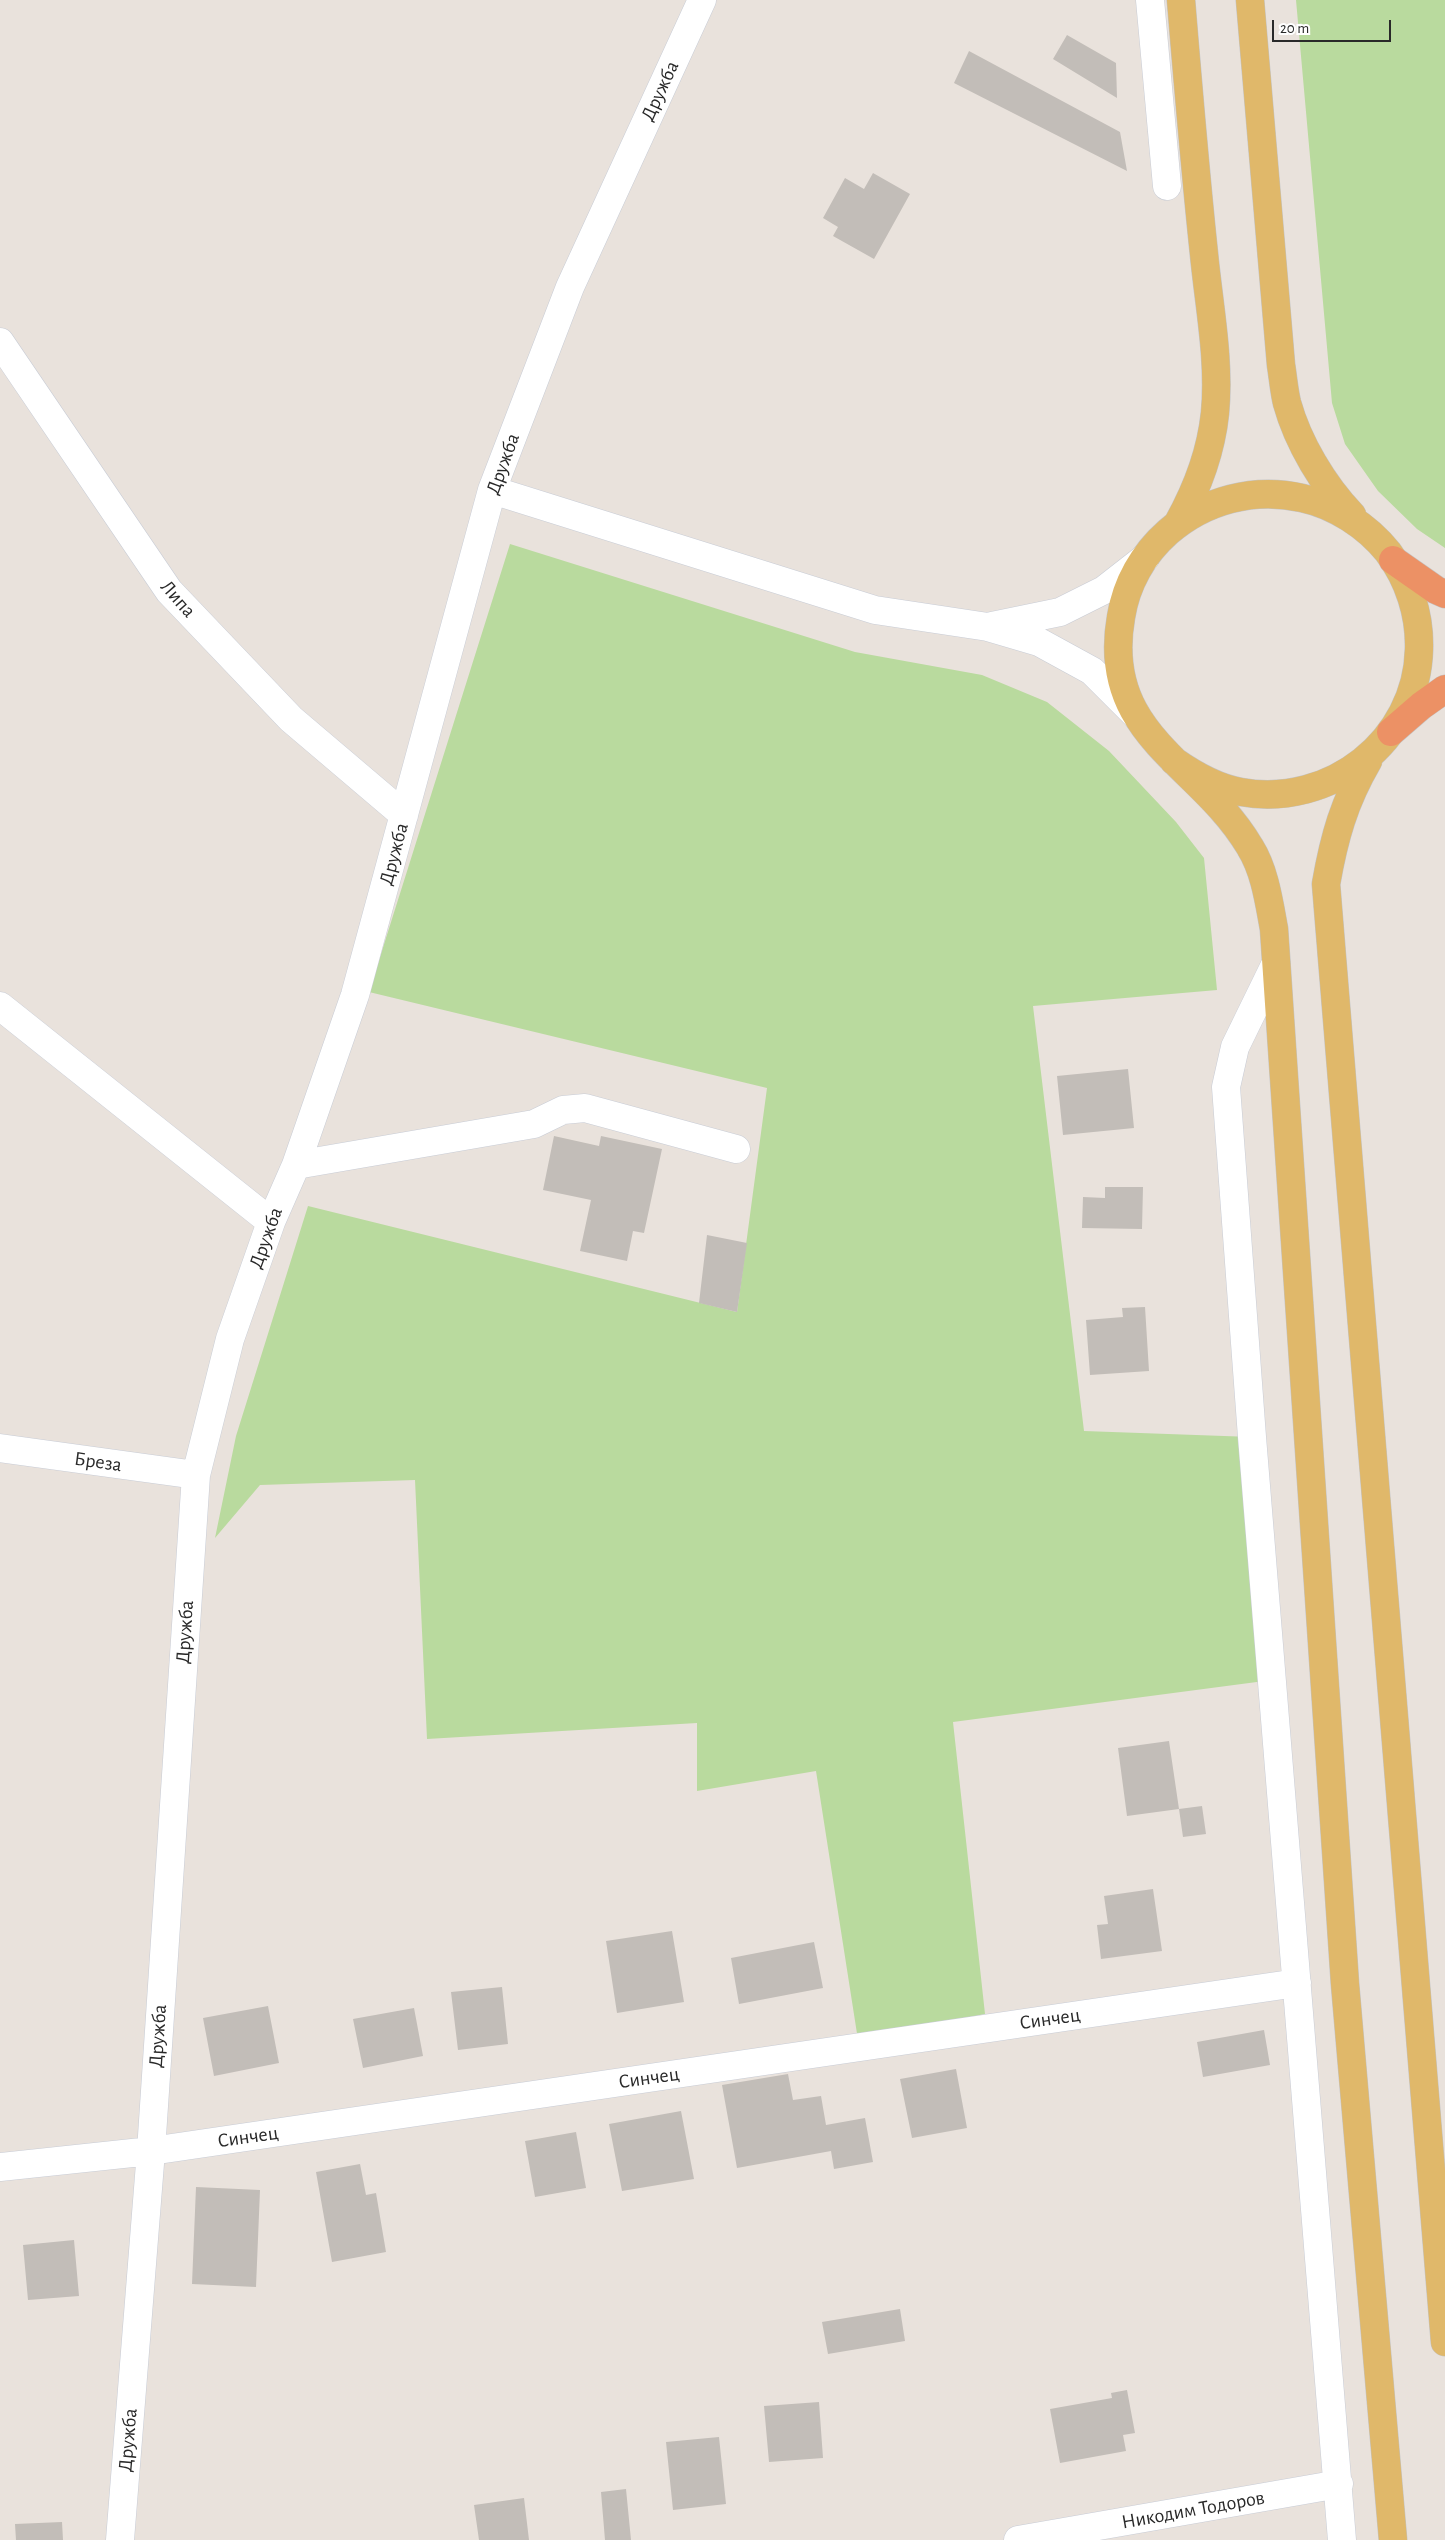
<!DOCTYPE html>
<html>
<head>
<meta charset="utf-8">
<style>
	body { margin:0 }
	#map { position:relative; width:1445px; height:2540px; overflow:hidden; background:#e9e2dc; font-family:"Alegreya Sans",sans-serif }
	canvas { display:block }
	.scale { position:absolute; left:1272px; top:20px; width:119px; height:22px; box-sizing:border-box; border:2px solid #292929; border-top:0; padding-left:6px; font-size:15px; line-height:18px; white-space:nowrap; color:#292929; -webkit-text-stroke:4px #fff; paint-order:stroke }
</style>
</head>
<body>
<div id="map">
<canvas width="1445" height="2540"></canvas>
<div class="scale">20 m</div>
</div>
<script>
const ctx = document.querySelector('canvas').getContext('2d');
ctx.lineJoin = 'round';
function paint(path, color) { ctx.fillStyle = color; ctx.fill(path, 'evenodd'); }
function trace(path, color, width, dash) { ctx.strokeStyle = color; ctx.lineWidth = width; ctx.lineCap = dash ? 'butt' : 'round'; ctx.setLineDash(dash || []); ctx.stroke(path); }
function label(font, color, halo, rows, align = 'center') {
  ctx.font = font + ' "Alegreya Sans",sans-serif'; ctx.lineWidth = 5; ctx.setLineDash([]); ctx.textBaseline = 'middle'; ctx.strokeStyle = halo; ctx.fillStyle = color; for (const [text, x, y, turn = 0] of rows) {
    ctx.save(); ctx.translate(x, y); ctx.rotate((+turn || 0) * Math.PI / 180); ctx.textAlign = isNaN(turn) ? turn : align; if (halo) ctx.strokeText(text, 0, 0); ctx.fillText(text, 0, 0); ctx.restore();
  }
}
paint(new Path2D(`
	M1296,0H1445V548L1417,529L1378,491L1345,444L1332,403Z
	M510,544L855,652L982,675L1047,702L1109,751L1176,822L1204,858L1217,990L1033,1006L1084,1431L1252,1437L1272,1680L953,1722L985,2014L858,2040L816,1771L697,1791V1723L427,1739L415,1480L260,1485L215,1538L236,1436L308,1206L737,1312L767,1088L369,992Z`), '#b9da9e');
paint(new Path2D(`
	M1067,35L1116,63L1117,98L1053,59Z
	M969,51L1120,132L1127,171L954,83Z
	M873,173L910,194L874,259L833,236L838,227L823,218L845,178L864,189Z
	M1128,1069L1134,1128L1063,1135L1057,1076Z
	M554,1136L599,1146L601,1136L662,1149L644,1233L633,1231L627,1261L580,1251L591,1200L543,1190Z
	M1105,1187H1143L1142,1229L1082,1228L1083,1197L1105,1198Z
	M707,1235L747,1243L737,1312L699,1303Z
	M1145,1307L1149,1371L1090,1375L1086,1320L1123,1317L1122,1308Z
	M1169,1741L1179,1809L1127,1816L1118,1748Z
	M1202,1806L1206,1834L1183,1837L1179,1809Z
	M1153,1889L1162,1951L1101,1959L1097,1925L1108,1924L1104,1896Z
	M672,1931L684,2002L617,2013L606,1941Z
	M814,1942L823,1988L739,2004L731,1958Z
	M502,1987L508,2044L458,2050L451,1992Z
	M268,2006L279,2063L214,2076L203,2018Z
	M414,2008L423,2056L363,2068L353,2019Z
	M1264,2030L1270,2065L1203,2077L1197,2042Z
	M956,2069L967,2128L912,2138L900,2079Z
	M788,2074L793,2100L821,2096L826,2125L865,2118L873,2162L834,2169L831,2151L737,2168L722,2085Z
	M681,2111L694,2179L622,2191L609,2124Z
	M576,2132L586,2188L535,2197L525,2141Z
	M360,2164L366,2195L376,2193L386,2252L332,2262L316,2172Z
	M196,2187L260,2190L256,2287L192,2284Z
	M74,2240L79,2296L28,2300L23,2245Z
	M900,2309L905,2341L828,2354L822,2322Z
	M1127,2390L1135,2433L1123,2435L1126,2451L1060,2463L1050,2409L1112,2398L1111,2393Z
	M819,2402L823,2458L769,2462L764,2406Z
	M719,2437L726,2504L673,2510L666,2442Z
	M626,2489L631,2540H605L601,2492Z
	M524,2498L529,2540H479L474,2505Z
	M62,2522L63,2540H16L15,2524Z`), '#c2bdb8');
const minor = new Path2D(`
	M1150,0L1167,186
	M0,342L169,591L291,719L404,815
	M492,490L875,610L988,627L1039,642L1092,671L1136,715
	M992,626L1060,612L1104,590L1145,558
	M1276,963L1235,1047L1226,1087L1252,1437L1342,2540
	M0,1006L271,1222
	M296,1165L534,1124L563,1110L585,1108L736,1149
	M0,1448L196,1475
	M0,2167L151,2151L1297,1983
	M120,2540L151,2151L196,1475L230,1339L271,1222L296,1165L355,995L492,490L570,287L702,0
	M1018,2540L1339,2484`);
const major = new Path2D(`
	M1250,0L1281,365C1283,377 1284,391 1287,403C1298,443 1324,486 1352,515
	M1178,523C1197,489 1211,452 1215,413C1220,360 1209,306 1204,254C1195,169 1188,85 1181,0
	M1174,761C1194,775 1216,788 1241,792C1330,808 1417,741 1419,649C1420,615 1409,580 1388,552C1367,526 1335,505 1302,498C1254,487 1205,500 1168,532C1143,554 1126,584 1121,617C1100,736 1200,762 1250,847C1265,871 1269,902 1274,929L1345,1984L1393,2540
	M1368,761C1344,802 1334,838 1326,884L1445,2342`);
const highway = new Path2D(`
	M1393,560L1436,590L1445,594
	M1391,732L1421,706L1445,689`);
trace(minor, '#c8ccd5', 29);
trace(major, '#c3c3c3', 29);
trace(highway, '#c3c3c3', 29);
trace(minor, '#fff', 28);
trace(major, '#e0b86a', 28);
trace(highway, '#ec9165', 28);
label('20px', '#292929', '#fff', [
	["Дружба",660,91,-65],
	["Дружба",503,464,-70],
	["Липа",178,599,49],
	["Дружба",394,854,-75],
	["Дружба",266,1238,-70],
	["Бреза",98,1462,8],
	["Дружба",185,1632,-86],
	["Синчец",1050,2019,-8],
	["Дружба",158,2036,-86],
	["Синчец",649,2078,-8],
	["Синчец",248,2137,-8],
	["Дружба",128,2440,-85],
	["Никодим Тодоров",1193,2510,-10]
]);
</script>
</body>
</html>
